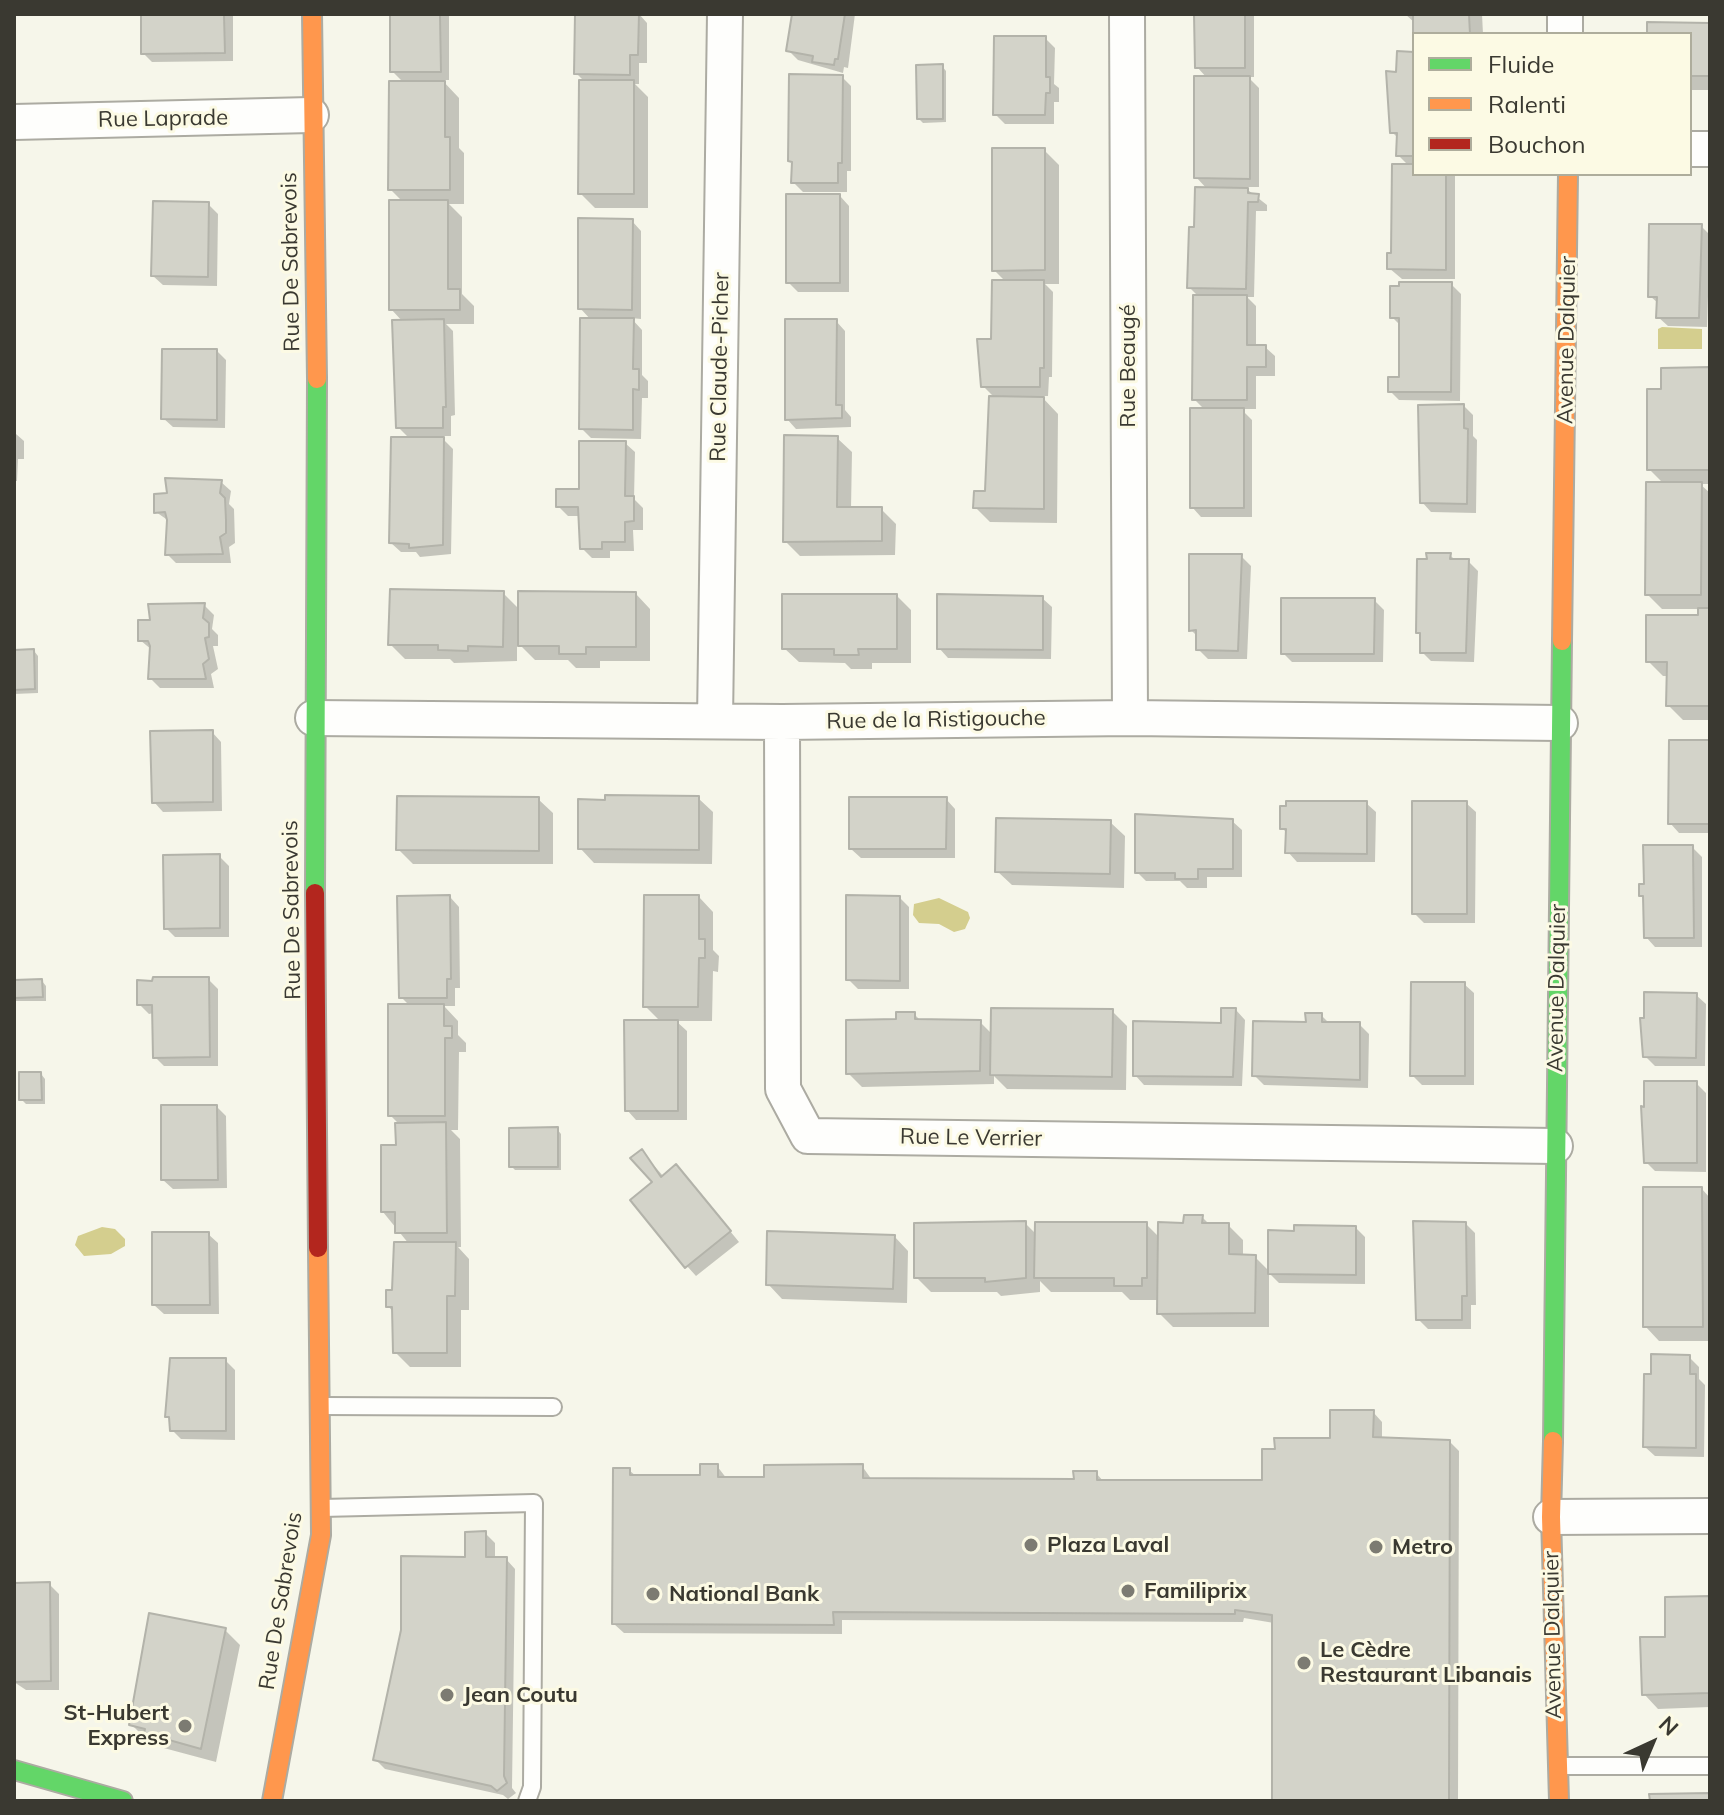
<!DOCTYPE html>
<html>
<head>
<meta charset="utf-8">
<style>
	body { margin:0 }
	#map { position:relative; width:1724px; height:1815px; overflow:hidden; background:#f6f6ea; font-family:Mulish,sans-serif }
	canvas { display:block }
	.frame { position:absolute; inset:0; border:16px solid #3a3931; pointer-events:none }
	.legend { position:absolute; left:1412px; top:32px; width:280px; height:144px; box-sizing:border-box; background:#fcfae4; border:2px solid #aead9c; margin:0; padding:10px 14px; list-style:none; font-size:24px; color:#3a3931 }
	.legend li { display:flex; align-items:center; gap:16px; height:40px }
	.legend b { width:40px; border:2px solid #aead9c }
	.north { position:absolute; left:1612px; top:1703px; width:80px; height:80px; -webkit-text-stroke:6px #fcfae4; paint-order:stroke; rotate:44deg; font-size:22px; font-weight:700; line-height:32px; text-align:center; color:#3a3931 }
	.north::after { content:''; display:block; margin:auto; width:28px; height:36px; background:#3a3931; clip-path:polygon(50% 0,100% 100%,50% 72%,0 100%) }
</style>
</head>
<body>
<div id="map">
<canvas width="1724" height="1815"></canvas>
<div class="frame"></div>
<ul class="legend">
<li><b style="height:10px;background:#63d668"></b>Fluide</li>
<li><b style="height:10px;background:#ff974d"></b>Ralenti</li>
<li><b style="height:10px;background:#b3261e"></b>Bouchon</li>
</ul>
<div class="north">N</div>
</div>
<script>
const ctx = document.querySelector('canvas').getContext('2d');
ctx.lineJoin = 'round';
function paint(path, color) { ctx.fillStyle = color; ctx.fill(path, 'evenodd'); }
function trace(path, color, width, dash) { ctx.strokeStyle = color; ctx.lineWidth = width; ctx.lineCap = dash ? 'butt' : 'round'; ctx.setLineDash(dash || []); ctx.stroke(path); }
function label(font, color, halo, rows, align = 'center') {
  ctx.font = font + ' Mulish,sans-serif'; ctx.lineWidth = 6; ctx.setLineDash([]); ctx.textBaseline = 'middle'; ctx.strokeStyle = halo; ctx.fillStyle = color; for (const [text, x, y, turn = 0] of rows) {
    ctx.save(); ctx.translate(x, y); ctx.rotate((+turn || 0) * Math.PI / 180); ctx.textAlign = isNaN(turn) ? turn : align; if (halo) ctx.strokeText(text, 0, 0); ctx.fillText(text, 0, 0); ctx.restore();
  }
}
paint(new Path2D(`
	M1662,327L1702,329V349H1658V329Z
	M939,898L968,912L970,918L965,929L954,932L939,924L919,923L913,915L914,904Z
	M102,1227L115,1229L125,1239V1246L111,1254L84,1256L75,1245L78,1236Z`), '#d4ce8e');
paint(new Path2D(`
	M143,14H233V61L152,62L143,53Z
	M392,14H449V80H442L459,98V148L464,153V204H449L462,217V294L474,306V324H446L453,331L455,415L451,416V436H440L453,449L451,554L420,557L416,552H401L391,543L410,439L398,427L403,322L391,309L403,202L390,189L404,83L392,71Z
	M577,14H639L647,23V63H639V84H635L648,97V208H595L580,193L585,82L576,73Z
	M794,14H855L848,68L844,67L843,73L798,60L789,51Z
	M1196,14H1254V77H1248L1259,88V187H1244L1267,205V211H1256L1254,297H1247L1256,306V347H1265L1275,356V376H1256V409H1241L1252,420V517H1201L1192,507L1205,410L1194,399L1199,297L1189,287L1196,229L1208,190L1196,177L1207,78L1197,67Z
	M1405,14H1482L1483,34H1415V23Z
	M1710,25V90H1690V34H1649Z
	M1045,38L1055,48L1054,84L1059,88V102H1054V124H1005L995,114Z
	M1414,54V174L1455,176V279H1402L1389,268L1409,166L1398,155V138L1392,132L1398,74Z
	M942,66L946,71V122L923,123L919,119Z
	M842,77L851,86V171H847V192H803L793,182L794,164L790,161Z
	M1044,150L1059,165V284H1045L1053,292L1052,377H1049L1048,396H1041L1058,414L1057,523L990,522L975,507L987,493L996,399L983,386L1006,282L994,270Z
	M840,196L849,206V292H798L788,282Z
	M208,204L218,214L217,286L163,285L153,276Z
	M632,221L641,231V319L631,318L642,330V375L648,381V398H642L641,439L591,438L581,428L591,320L580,308Z
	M1701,226L1710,235L1707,327L1668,326L1658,317L1659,304L1650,296Z
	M1451,284L1461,294L1460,401L1399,400L1390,391L1401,379V326L1392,317Z
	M836,321L845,331V410L851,417V427L796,429L787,419Z
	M217,351L226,360L225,428L173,427L163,418Z
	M1710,369V484H1700L1710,493V720H1683L1668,705L1669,676H1663L1648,661L1700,617V609H1662L1647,594L1664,484L1649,469L1663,391Z
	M1464,406L1473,415V436L1477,440L1476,513L1431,512L1422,502Z
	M14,417L16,434L24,441V459H18L17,481H14Z
	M837,438L852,452L851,509H881L896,524L895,555L800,556L785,541Z
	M625,443L635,452L634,499L643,508V530H633L634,551H610V558H592L582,548L581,516H568L558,506L581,491Z
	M221,482L231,491L229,504L234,509L235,543L229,547L231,563H176L167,554L169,521L156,512Z
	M1450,555L1456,561H1468L1478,571L1474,662L1431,661L1422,652V637L1418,633Z
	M1241,556L1251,566L1247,659H1208L1198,649V637L1191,630Z
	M503,593L520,610L636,594L650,609V661H600V668H576L568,660H535L517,642V661L454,663L450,659H405L390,644Z
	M897,596L911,610V663H872V669H851L845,663L799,662L784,648Z
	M1042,598L1052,607L1051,659L948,658L939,648Z
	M1374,600L1384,610L1383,662H1292L1283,653Z
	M204,605L214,615L212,629L218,635V646H213L218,669L211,674L214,688H160L150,678L152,650L140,640L152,622Z
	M34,651L38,656V693L14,694V652Z
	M212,732L221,742L222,811L163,812L154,802Z
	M1710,742V833H1679L1670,823Z
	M698,798L713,812L712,864L594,863L580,848Z
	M538,799L553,813V864H413L398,849Z
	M946,799L955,809V858H861L851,849Z
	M1366,803L1376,812L1375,862H1297L1288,852V834L1282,828Z
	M1466,803L1476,812L1475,923H1424L1414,913Z
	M1232,821L1242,830V877H1207V888H1187L1180,881H1146L1137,872Z
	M1110,822L1125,836L1124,888L1012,885L997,871Z
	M1692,847L1702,857V947H1655L1646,937L1645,900L1641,895Z
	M219,856L229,866V937H175L166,928Z
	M450,897L459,907L460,988H455V1006H444L458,1021V1035L466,1043V1052H459L458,1130H451L460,1139L461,1247H458L469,1259V1310H461V1367H410L395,1352L394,1313L388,1306L409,1244L383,1212L398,1147L397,1122L390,1115L410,1006L401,997Z
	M699,897L713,912V950L719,956L718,972L713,971L712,1021H676L687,1031V1120H636L627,1110L661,1022L645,1006Z
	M900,898L909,907V989H858L848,979Z
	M208,979L218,989V1066H164L155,1057L154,1013L149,1014L139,1004Z
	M42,981L46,986V1001H14V982Z
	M1464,984L1474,993V1085H1422L1412,1075Z
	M1696,995L1706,1004L1705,1066H1655L1645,1056L1646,1020Z
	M1236,1010L1245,1020L1242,1086L1144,1085L1135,1075L1223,1025Z
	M1112,1011L1127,1026L1126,1090L1007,1089L994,1076V1084L862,1087L848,1073L914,1014L921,1021L980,1022L992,1034Z
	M1321,1015L1330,1024H1359L1369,1034L1368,1088L1264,1085L1254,1075Z
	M41,1074L45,1079V1104H26L21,1099Z
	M1696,1083L1706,1093V1172L1655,1171L1646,1162V1109Z
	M217,1107L226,1116L227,1188L173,1189L163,1180Z
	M557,1129L561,1134V1170H515L511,1166Z
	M642,1152L664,1177L685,1176L739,1242L696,1276L687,1266Z
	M1702,1189L1710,1198V1341H1659L1645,1326Z
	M1202,1217L1210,1225H1228L1243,1240V1256L1255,1257L1270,1272L1356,1228L1365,1237V1284L1279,1283L1269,1273V1327H1173L1159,1313V1300H1130L1122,1292H1051L1040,1281V1292L1001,1296L997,1292H931L916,1277L1025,1223L1037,1235L1146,1224L1160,1238Z
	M1466,1224L1475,1233L1476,1305H1471V1329H1428L1418,1319Z
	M208,1234L218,1243L219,1314H164L154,1305Z
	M894,1236L908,1251L907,1303L782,1299L768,1284Z
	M1689,1357L1699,1367V1379L1705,1385L1704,1457L1655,1456L1645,1447L1653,1376Z
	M225,1360L235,1370V1440L181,1439L172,1430L168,1416Z
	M1373,1412L1382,1422V1440L1450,1442L1459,1451L1458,1801H1273L1274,1623L1244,1618L1243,1622L842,1620V1634L624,1633L614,1624L629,1470L637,1477H702L717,1466L727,1479H766L862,1466L872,1480L1076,1481L1096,1473L1104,1482H1264Z
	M485,1533L495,1543V1559H506L515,1569L512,1788L516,1793L508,1799L503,1795L385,1769L375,1759L467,1559Z
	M49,1584L59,1594V1690H26L14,1682V1586Z
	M1710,1598V1707L1658,1709L1644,1694Z
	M225,1630L240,1645L216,1762L160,1747L146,1739L131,1724Z`), '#0003');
const building = new Path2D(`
	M141,14H224L225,53L141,54Z
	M390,14H440L441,72H390Z
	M575,14H639L638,55H630V75L574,74Z
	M792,14H845L838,59H835L834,65L812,62L813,56L786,51Z
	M1194,14H1245V68H1195Z
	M1403,14H1469L1470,34H1414L1413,37V14Z
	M1647,22L1710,23V76H1690V34H1647Z
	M994,36H1046V77H1050V93H1046L1045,115H993Z
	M1397,51L1414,52V156H1396L1397,133H1390L1386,71L1396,72Z
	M943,64V119H917L916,65Z
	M789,74L843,75L842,163H838V183H791L792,162L788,161Z
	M1194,76H1250V179L1194,178Z
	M579,80H634V194H578Z
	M389,81H445V137H450V190H388Z
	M992,148H1045V270L992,271Z
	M1392,164H1414V174H1446V270L1387,269V253H1391Z
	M1195,187L1248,188V193L1259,194L1258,202H1248L1246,289L1187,288L1189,227H1194Z
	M786,194H840V283H786Z
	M389,200H448V289H460V310H389Z
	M153,201L209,202L208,277L151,276Z
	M578,218L633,219L632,310L578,309Z
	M1649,224H1702L1699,318H1656L1657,297H1648Z
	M992,280H1044V368H1040V387H981L977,339H991Z
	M1399,282H1452L1451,392H1388V377H1399V318H1390V286H1399Z
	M1193,295H1247V345H1266V367H1247V400H1192Z
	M580,318H634L633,369H639V390L633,389V430L579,429Z
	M444,319L446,407H443V428H396L392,320Z
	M785,319H837L836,405H842V418L785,420Z
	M162,349H217V420L161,419Z
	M1710,367V470H1647V389H1661V368Z
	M989,396L1044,397V509L973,508L974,491H985Z
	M1464,404V428L1468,429L1467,504L1420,503L1418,405Z
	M1190,408H1244V508H1190Z
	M784,435L838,436L837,507H882V541L783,542Z
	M391,437H444L443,545L409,548V544L389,543Z
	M579,441H626L625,496H634V521L625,522V542H602V549H580L578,507H556V489H579Z
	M165,478L222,480L220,493L225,498L226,520V533L220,537L223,554L165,555L167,520L165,512L154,513V494L167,493Z
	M1646,482H1702L1701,595H1645Z
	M1426,553H1451L1450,559H1469L1466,653H1420V633H1416L1417,559H1427Z
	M1189,554H1242L1238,651L1196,650V630L1189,631Z
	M390,589L504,591L503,647L468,646V651L438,650V645H388Z
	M518,591L636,592V647H586V654H559V646H518Z
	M782,594H897V649H858L859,655H834V649H782Z
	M937,594L1043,596V650L937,649Z
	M1281,598H1375L1374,654H1281Z
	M205,603L203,618L209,623V637L205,638L209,659L203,664L206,679H148L150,646L148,641H138V620H150L148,604Z
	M1698,608H1710V706H1666L1667,662H1646V615H1698Z
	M34,649L35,689L14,690V650Z
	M213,730V802L152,803L150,731Z
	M1669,740H1710V824H1668Z
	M605,795L699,796V850L578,849V799L605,800Z
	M397,796L539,797V851L396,850Z
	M849,797H947L946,849H849Z
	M1286,801H1367V854L1285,853L1286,829H1280V806H1286Z
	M1412,801H1467V914H1412Z
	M1135,814L1233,819V869H1198V879H1175V873H1135Z
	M996,818L1111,820L1110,874L995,872Z
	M1643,845H1693L1694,938H1644L1643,896H1639V884H1644Z
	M220,854V928L164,929L163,855Z
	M450,895L451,979H447V998H399L397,896Z
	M644,895H699V939H705V958H699L698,1007H643Z
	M846,895L900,896V981L846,980Z
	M153,977H209L210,1057L153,1058L152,1005H137V980L152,981Z
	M42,979L43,997L14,998V980Z
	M1411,982H1465V1076H1410Z
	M1644,992L1697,993L1696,1058L1643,1057L1640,1018H1644Z
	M388,1004H444V1026H452V1038H445V1116H388Z
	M991,1008L1113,1009L1112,1077L990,1075Z
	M1221,1008H1236L1233,1077L1133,1076V1021L1221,1023Z
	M896,1012H915V1019L981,1020L980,1071L846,1074V1020L896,1019Z
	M1305,1013H1322V1022H1360V1080L1252,1076L1253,1021L1306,1022Z
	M624,1020H678V1111H625Z
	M19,1072H41L42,1100H19Z
	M1644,1081H1697V1163H1644L1641,1106L1644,1107Z
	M161,1105H217L218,1180H161Z
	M446,1122L447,1233H395V1212H381V1145H396L395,1123Z
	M558,1127V1167H509V1128Z
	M642,1149L661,1177L676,1164L731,1231L685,1268L630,1200L652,1182L630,1158Z
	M1643,1187H1702L1703,1327H1643Z
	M1184,1215H1203L1202,1223H1229V1254L1256,1255L1255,1313L1157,1314L1158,1222L1183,1223Z
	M1026,1221V1278L985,1282V1278H914V1223Z
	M1413,1221L1466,1222L1467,1296H1462V1320H1416Z
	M1035,1222H1147V1278H1142V1286H1114V1278H1034Z
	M1294,1225L1356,1226V1275L1268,1274V1230L1294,1231Z
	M767,1231L895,1235L893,1289L766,1285Z
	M152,1232H209L210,1305H152Z
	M394,1242H456L455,1296H447V1353H393L392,1307H386V1290H392Z
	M1651,1354L1690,1355V1374H1696V1448L1643,1447L1644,1374H1651Z
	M170,1358H226V1431H170L169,1417H165Z
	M1330,1410H1374L1373,1437L1450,1440L1449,1801H1272V1615L1235,1610V1614L833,1612L834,1625L612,1624L613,1468H630V1475H700V1464H718V1477H764V1465L863,1464V1478L1074,1479L1073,1471H1097V1480H1262V1449H1275L1274,1438H1330Z
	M486,1531V1557H507L504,1776L507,1783L497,1791L491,1786L373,1760L401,1630V1556L465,1557V1532Z
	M50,1582L51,1681L15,1682L14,1583Z
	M1710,1596V1693L1642,1695L1640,1637H1665V1597Z
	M149,1613L226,1628L201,1749L144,1733L145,1729L129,1725Z
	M1710,1793V1801H1650L1649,1794Z`);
paint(building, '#d3d3c9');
trace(building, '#b3b3aa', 2);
const lane = new Path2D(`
	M322,1406L553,1407
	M322,1508L534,1503L532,1787L527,1801
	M1560,1766H1710`);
const street = new Path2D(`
	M1127,14L1130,718
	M1565,14V34
	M14,122L311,115
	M1690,149H1710
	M313,718L782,722L1130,718L1560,723
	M715,720L725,14
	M782,722L783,1089L808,1136L1555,1146
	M1551,1517L1710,1516`);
const fast = new Path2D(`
	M315,893L317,379
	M1553,1441L1562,641
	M14,1770L123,1801`);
const slow = new Path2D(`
	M312,14L317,379
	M1562,641L1568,174
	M1553,1441L1551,1517L1559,1801
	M272,1801L321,1535L318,1248`);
const jam = new Path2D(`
	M315,893L318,1248`);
trace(lane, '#acaba2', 20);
trace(street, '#acaba2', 38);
trace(fast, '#acaba2', 22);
trace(slow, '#acaba2', 22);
trace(jam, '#acaba2', 22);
trace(lane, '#fefefc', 16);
trace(street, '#fefefc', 34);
trace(fast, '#63d668', 18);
trace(slow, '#ff974d', 18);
trace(jam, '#b3261e', 18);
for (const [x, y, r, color] of [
	[1031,1545,8,"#7c7b72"],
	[1376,1547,8,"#7c7b72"],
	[1128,1591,8,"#7c7b72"],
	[653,1594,8,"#7c7b72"],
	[1304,1663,8,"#7c7b72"],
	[447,1695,8,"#7c7b72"],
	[185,1726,8,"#7c7b72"]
]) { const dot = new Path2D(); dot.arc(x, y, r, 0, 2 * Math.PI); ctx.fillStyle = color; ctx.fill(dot); trace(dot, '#fcfae4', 3); }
label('22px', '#3a3931', '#fcfae4', [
	["Rue Laprade",163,119,-1],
	["Rue De Sabrevois",291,262,-91],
	["Avenue Dalquier",1567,340,-89],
	["Rue Beaugé",1128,366,-90],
	["Rue Claude-Picher",720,367,-89],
	["Rue de la Ristigouche",936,720,-1],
	["Rue De Sabrevois",292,910,-91],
	["Avenue Dalquier",1557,988,-89],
	["Rue Le Verrier",971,1138,1],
	["Rue De Sabrevois",281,1601,-81],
	["Avenue Dalquier",1553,1635,-91]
]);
label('bold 22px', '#3a3931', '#fcfae4', [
	["Plaza Laval",1047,1545],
	["Metro",1392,1547],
	["Familiprix",1144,1591],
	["National Bank",669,1594],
	["Le Cèdre",1320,1650],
	["Restaurant Libanais",1320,1675],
	["Jean Coutu",463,1695],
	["St-Hubert",169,1713,"right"],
	["Express",169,1738,"right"]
], 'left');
</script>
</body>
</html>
